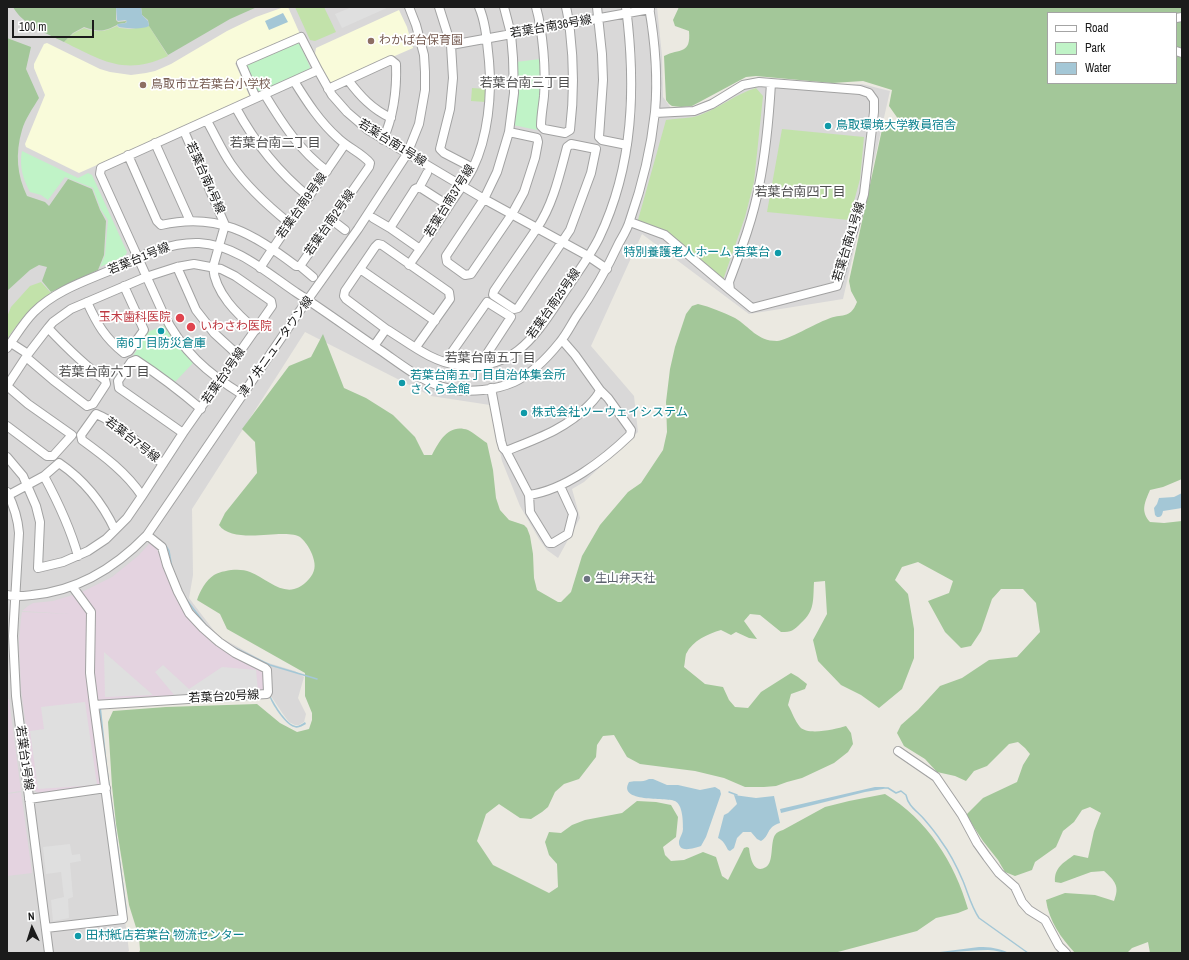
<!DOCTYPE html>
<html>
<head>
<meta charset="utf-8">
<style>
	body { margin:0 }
	#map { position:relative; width:1189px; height:960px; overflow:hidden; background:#ebe9e1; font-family:"Archivo Narrow",sans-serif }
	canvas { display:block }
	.frame { position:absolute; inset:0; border:8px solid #1b1b1b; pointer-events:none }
	.legend { position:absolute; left:1047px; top:12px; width:130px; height:72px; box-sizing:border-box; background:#fff; border:1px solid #a4a4a4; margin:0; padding:5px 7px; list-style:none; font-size:12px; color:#1b1b1b }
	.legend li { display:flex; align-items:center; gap:8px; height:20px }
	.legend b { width:20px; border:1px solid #a4a4a4 }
	.north { position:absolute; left:12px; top:908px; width:40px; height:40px; -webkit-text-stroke:3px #fff; paint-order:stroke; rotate:356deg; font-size:11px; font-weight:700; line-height:16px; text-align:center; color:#1b1b1b }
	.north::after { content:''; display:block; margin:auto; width:14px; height:18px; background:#1b1b1b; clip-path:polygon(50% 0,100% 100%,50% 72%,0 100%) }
	.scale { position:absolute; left:12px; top:20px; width:82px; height:18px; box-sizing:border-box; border:2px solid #1b1b1b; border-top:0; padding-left:5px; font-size:12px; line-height:14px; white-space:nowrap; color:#1b1b1b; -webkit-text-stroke:3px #fff; paint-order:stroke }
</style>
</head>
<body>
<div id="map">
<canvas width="1189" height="960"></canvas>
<div class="frame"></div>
<ul class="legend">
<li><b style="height:5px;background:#fff"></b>Road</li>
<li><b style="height:11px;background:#c0f3c7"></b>Park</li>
<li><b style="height:11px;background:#a4c7d6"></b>Water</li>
</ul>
<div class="north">N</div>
<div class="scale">100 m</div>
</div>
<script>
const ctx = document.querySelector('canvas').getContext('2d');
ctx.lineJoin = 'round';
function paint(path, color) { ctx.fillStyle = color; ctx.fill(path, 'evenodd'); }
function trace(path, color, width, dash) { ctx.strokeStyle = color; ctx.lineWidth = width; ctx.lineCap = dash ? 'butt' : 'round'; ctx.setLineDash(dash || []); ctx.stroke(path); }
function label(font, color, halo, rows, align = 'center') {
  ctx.font = font + ' "Archivo Narrow","Noto Sans JP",sans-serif'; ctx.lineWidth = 3.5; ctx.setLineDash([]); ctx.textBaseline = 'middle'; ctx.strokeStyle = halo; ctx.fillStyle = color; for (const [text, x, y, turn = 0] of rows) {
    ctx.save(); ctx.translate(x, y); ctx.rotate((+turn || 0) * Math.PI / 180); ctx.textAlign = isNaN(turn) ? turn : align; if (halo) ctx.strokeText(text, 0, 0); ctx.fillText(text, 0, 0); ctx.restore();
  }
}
paint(new Path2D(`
	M7,7H657L662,56L663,97L671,108L692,107L712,98L747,80L767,79L836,85L862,84L890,91L843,299L749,314L642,234L591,346L634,396L638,432L584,482L572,489L580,518L558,558L547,550L539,539L520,506L502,461L490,405L431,396L305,332L192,509L193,575L189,598L218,636L265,662L295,671L304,677L298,698L306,714L304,722L299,725H295L289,722L283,714L271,696L99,706L97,708L129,951L126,953H7Z`), '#d9d8d8');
paint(new Path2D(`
	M150,543L157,549L175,595L181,607L190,620L212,643L247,664L264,672L266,691L100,702L96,700L93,676V614L80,593L112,577L138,556Z
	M76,594L89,611V637L103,782L100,786L40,794L35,791L21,690L19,641L21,618L22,612L72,614L22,611L28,606L33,603L53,601Z
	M7,699H9L21,791L7,793Z
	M21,792L32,873L7,876V794Z`), '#e4d3e0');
paint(new Path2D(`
	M284,7H288L300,34L235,63L250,97L79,173L26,147L25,144L45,95L34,68V64L44,44L47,43L100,69L110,72L131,75L146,73L155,71L171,64L227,31L256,17Z
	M399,10L407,27L413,48L333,83H329L315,54L316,48Z`), '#f9fbda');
paint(new Path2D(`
	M295,7H324L336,32L315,41L310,40Z
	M117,26L119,28L130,29L149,26L168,56C125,76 103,61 64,42L74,33L84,28C98,33 103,32 117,26Z
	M472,88L487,89L486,102L471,101Z
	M756,88L763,96L754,182L745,217L723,280L668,233L638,220L666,120C677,118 690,119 700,115C719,108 736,94 756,88Z
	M782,129L864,137L860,179L849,220L767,212Z
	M41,282L51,293C30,308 22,318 7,339V317L11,307L30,286Z`), '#c2e2aa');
paint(new Path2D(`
	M13,7H116V20L118,22L127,21L125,23L118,24L117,25C103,32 98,32 84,27L73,33L64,42C46,33 23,25 13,7Z
	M141,7H257L230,19L168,55L149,26L148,20L142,15Z
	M679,7H1182V479L1163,487L1150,490C1145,502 1140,511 1150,522L1164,523L1182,521V953H1150L1148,942L1132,948L1127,953H1075C1061,938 1049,921 1046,900L1065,893L1095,895L1114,901C1120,886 1115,881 1104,871L1091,872L1061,883L1055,882C1054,868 1063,863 1074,855L1088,858L1094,831L1101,813L1090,807L1082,810L1074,822L1063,831L1056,847L1035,862L1032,870L1015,876L1005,872L998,860L983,841L966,815L983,798L1017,782L1023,765L1030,754L1025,748L1018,742L1009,744L987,766L974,771L966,781L955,776L937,772L925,759L904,746L897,733L901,725L918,710L940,686L962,678L989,660L1017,657L1040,632L1036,603L1023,589H1001L992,599L981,631L971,646L961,648L945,632L928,601L949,593L953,581L918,562L902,567L895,580L908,594L914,629V658L902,689L879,708L861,695L841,685L818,661L813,640L827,614L825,581L814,582C813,600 815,611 801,623C793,631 792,632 781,632L760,615L750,614L744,621L757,639L749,638L736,632L731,635L721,630C708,634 693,640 686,654C685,658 685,663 684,667L705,684L723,687L729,700L735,707L748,708L761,692L791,673L798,677L807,684L805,689L791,694L788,705C792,712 795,721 800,727C808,736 836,729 846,726L851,733L853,744L848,752L834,763L802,778L787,782L776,786L764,787H745L724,778L695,771L640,764L627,757L614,735L603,736L597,745L596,757L579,779L564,784L555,792L548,807L542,812L531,819L520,818L499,804L486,814L477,841L493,865L549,893L558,887L557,864L549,855L545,842L549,832L561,833L572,825L585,820L622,813L637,801L656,802L671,805L678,817L676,837L663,847L665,855L671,861L684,860L703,852L716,857L722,876L728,880L744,848L747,847L749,848C750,856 753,875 766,867C774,862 770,843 775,835C777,832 780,831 783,830L825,807L849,801L885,794C927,819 955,863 968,909L958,913L936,918L917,931L834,953H139L140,950L139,937L129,905L116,824L112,786L108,722L113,711L166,707L257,704L280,723L297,732L309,729L312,720V713L305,696V673L227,629L220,614L197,600C200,591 206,580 214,575C224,570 240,568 250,572C270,580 288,603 309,579C315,572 316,566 313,557C311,550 306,542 300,537C295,534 288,534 282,534C265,534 230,541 219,525L225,513L257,473L255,442L242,429L289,366L311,357L323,334L344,388L366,398L393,415L415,437L424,455H432C439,441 449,423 468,430C474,433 481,439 487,443L493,470L496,498L500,510L509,520L524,525L527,528L530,536L533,554L534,578L537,590L558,602H561L571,592L582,556L600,525L628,492L641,483L663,450L667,432L666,402L670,369L675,347L686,314L692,306L698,304C710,307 723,312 735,318C750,327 757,341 777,341C788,340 816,323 828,319C841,313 850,320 857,302L851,291L849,281L883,125H890L899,129L901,123L889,106L892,90L863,81L832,83L756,76L746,77L692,106L681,107L672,106L669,104L666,100L664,56C680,48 691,55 689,31L675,26L673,20ZM1048,13H1176V83H1048Z
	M7,38L31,47L26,69L39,98C33,108 25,119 22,130C15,154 17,175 27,196L45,202L49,206L68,179L92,189L100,210L106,221L104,255L98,270L51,292L42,281L47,267L39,265L30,270L7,291Z`), '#a3c799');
paint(new Path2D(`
	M298,40L310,67L309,71L260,93L256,92L245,67L247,63Z
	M540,59L541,75L537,130L513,125L516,62Z
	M22,151L78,178L88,173L92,175L127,252L125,256L100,267L105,255L108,220L101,210L93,188L65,177L48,200L41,195L30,192C23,179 19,166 22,151Z
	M165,325L180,349L193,363L174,383L139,360L140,357L138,359L133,356L148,332Z`), '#c0f3c7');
paint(new Path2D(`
	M352,7H389L342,28L335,14Z
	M104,652L153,695L105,697Z
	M163,665L189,689L222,667L256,670L258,691L175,696L155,672Z
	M85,702L97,785L38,789L30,731L44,729L41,707Z
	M70,844L72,855L80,854L81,861L70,863L73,897L68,899L69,918L53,921L51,900L64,897L61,872L46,874L43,847Z`), '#dfdfdf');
paint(new Path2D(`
	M116,7H141L142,15L148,21L149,26C141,30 128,28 119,27L117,25L118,24L126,23L127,21L125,20L118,21L117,20Z
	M283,13L288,22L269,30L265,21Z
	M1182,493V508L1163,511C1162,515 1162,517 1157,517L1155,515L1154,508L1157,504L1159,498L1174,497Z
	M271,697C275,705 287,725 296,726C299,726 302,724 305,722L306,724C302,726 298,729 294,727C286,725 273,706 270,698L101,708L107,765L127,910V920L102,738L99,707Z
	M649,779H653L667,785H678L700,790L715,787L720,790L721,794L706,837L701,846C694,848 678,854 679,841C680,837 683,833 683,829C683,822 683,805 675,801C666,797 617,803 629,782C636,780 641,783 649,779Z
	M875,787H885L883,789L865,792L781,813L780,809Z
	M734,795L756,798L774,796L780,823C766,827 770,836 761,841L757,839L751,832H743L737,838L734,848L730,851L728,850C726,846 723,840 718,838L724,815L728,813L737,804Z
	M979,947C990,947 999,948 1009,953C1002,953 996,950 988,950C969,950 951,953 932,953Z`), '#a4c7d6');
trace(new Path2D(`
	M166,546L169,551L172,568
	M186,599L208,628
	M233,647L270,665L317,679
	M883,788H888L896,793L901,791L906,795C908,806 917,811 924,819C930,826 936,833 941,841C950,853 957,867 963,881C968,893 971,906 979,918L1028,953
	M729,792L737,795`), '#a4c7d6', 1.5);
const minor = new Path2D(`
	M439,7L451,45L453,78L450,109L440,149L444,153L473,168
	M504,7L511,34L513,58L514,93L509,132L497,172L484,199L446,256L447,262L465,275L471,274L512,214L524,192L535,158L538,142L537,138L509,132
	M536,7C543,32 546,70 544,96C543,106 541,116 541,126L544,129L565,133L570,130C574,97 574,64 570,31C569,23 568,15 566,7
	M597,7L602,54L603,80L599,137L602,140L627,145
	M1176,18L1182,17
	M451,45L650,9
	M1176,51L1182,53
	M348,80C360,96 372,109 391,118
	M328,89L391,60L396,64C397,91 394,115 383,140
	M265,95C282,123 300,151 327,171
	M256,98L241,63L301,37L318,70
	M236,108C255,143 278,172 309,197
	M655,113L694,111L712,104L743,85L759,82L771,83L860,90L869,93L874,100V112L864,194L837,286L752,308L730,290L729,282C741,250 753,219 759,186C766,152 769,117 771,83
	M207,121C215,135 222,151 231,164C247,187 268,206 289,223
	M184,131L225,225L213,267C215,293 237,314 256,330
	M155,143L190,221
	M571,144L596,149L591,173L570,230L518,308L514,309L493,295L494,291C508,270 523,249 537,228C553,205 560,173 567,147Z
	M128,155L157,221L161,225C218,212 252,233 296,266H300L369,167L370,163C363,154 347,147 338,138C320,122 307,102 294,81
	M419,188L427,173
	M373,218L390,228
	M332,220L345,230
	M630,222L665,235L730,290
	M420,249L390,228L415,189L417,188H421L449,206
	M409,265C424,244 438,223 452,201C459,191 467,180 473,168C488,137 492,95 489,61C487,43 486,23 479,7
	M300,266L313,277
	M177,267L196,310L214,333L238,355
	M260,268C287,226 317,186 345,144
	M360,269L435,321
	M87,302C97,324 105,338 124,353L129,351L144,330L124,286
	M386,329L346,299L344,296L345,291L375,247L378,244L382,245L449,292L450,299L416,347
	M562,340L575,355L600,390C598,396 594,400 589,405C566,429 536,439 506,451L529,495C565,490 604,460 630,435L631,430L608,398L600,390
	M11,343L28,354
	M374,346L386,329C408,342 431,362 458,365C511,371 532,341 558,302C571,281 588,260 599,238C634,165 636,86 626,7
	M7,348C16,336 23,323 34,312C57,289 89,280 118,267C143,255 170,242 199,243C237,245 267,273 297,293C325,311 352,331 380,350C402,365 423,383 450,389C470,393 496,390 514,382C532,374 548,357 560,342C566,335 571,325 576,317C593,293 607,269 619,243C623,236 628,228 630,220C642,186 651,149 655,112C658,78 655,41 649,7
	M26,357L53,380L87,406L93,404L106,384L105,380C84,365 66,347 48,328
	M445,362L487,302L511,317L479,366
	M7,386L28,354L48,328L53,322L71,309L146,277L177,267L194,264L221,269L235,276L271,301L272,306L183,433L142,496L127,518L106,539L88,551L63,562L38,568L40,522L36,506L23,476L7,457
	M7,386L28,404L72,435L53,456H47L7,426
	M491,388L501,441L503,448L506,451
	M243,395C207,373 182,351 163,313L100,174L101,168L318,70L332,95L347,112L368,130L484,199L588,256L607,269
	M183,433L119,388L118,381L131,362L136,360C159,375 180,391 201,409
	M44,476C58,502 70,527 78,556
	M7,492C14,506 18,518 19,533L13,636L16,696L49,953
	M529,495L530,512L549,543H553L568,534L573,514L560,486
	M7,496L44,476L59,463C84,480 102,502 115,530
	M142,496C127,473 104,456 82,440L81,435L96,414C121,424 142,447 163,464
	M72,586L91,612L90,673L94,705L267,694L268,692L267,670L265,668L235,653L219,642L203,628L189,613L178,592L167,565L162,547L147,535
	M7,595C15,597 23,596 32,595C77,591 116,567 147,535L299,312L358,229L407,154L419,124L425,90V72L424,55L416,25L409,7
	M898,751L936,777L962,815L977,843L987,857L999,873L1015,887L1022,902L1029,910L1045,920L1059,946L1066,953
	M29,799L106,788
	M46,928L123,919L94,705`);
trace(minor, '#a2a2a2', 10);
trace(minor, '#fff', 8);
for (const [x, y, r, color] of [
	[371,41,4,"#8d6e63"],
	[143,85,4,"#8d6e63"],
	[828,126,4,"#0f9aa8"],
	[778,253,4,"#0f9aa8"],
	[180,318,5,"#e0444e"],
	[191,327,5,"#e0444e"],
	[161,331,4,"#0f9aa8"],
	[402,383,4,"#0f9aa8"],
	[524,413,4,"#0f9aa8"],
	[587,579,4,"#6b7280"],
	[78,936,4,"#0f9aa8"]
]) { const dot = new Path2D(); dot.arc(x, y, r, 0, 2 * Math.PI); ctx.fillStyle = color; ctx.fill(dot); trace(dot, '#fff', 1.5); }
label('12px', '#1b1b1b', '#fff', [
	["若葉台南36号線",551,27,-10],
	["若葉台南1号線",392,143,32],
	["若葉台南4号線",205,178,66],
	["若葉台南37号線",450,201,-58],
	["若葉台南9号線",302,206,-55],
	["若葉台南2号線",330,223,-55],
	["若葉台南41号線",849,242,-73],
	["若葉台1号線",139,259,-22],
	["若葉台南25号線",554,304,-55],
	["津ノ井ニュータウン線",276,347,-55],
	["若葉台3号線",224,376,-55],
	["若葉台7号線",132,440,38],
	["若葉台20号線",224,697,-3],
	["若葉台1号線",24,758,82]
]);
label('12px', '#785e54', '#fff', [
	["わかば台保育園",379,41],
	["鳥取市立若葉台小学校",151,85]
], 'left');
label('12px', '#0d838f', '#fff', [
	["鳥取環境大学教員宿舎",836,126],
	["特別養護老人ホーム 若葉台",770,253,"right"],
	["南6丁目防災倉庫",161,344,"center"],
	["若葉台南五丁目自治体集会所",410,376],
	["さくら会館",410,390],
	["株式会社ツーウェイシステム",532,413],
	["田村紙店若葉台 物流センター",86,936]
], 'left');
label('12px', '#be3a42', '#fff', [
	["玉木歯科医院",171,318],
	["いわさわ医院",200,327,"left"]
], 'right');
label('12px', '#5b616d', '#fff', [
	["生山弁天社",595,579]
], 'left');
label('13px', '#4e4e4e', '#fff', [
	["若葉台南三丁目",525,84],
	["若葉台南二丁目",275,144],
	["若葉台南四丁目",800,193],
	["若葉台南五丁目",490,359],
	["若葉台南六丁目",104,373]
]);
</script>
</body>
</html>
